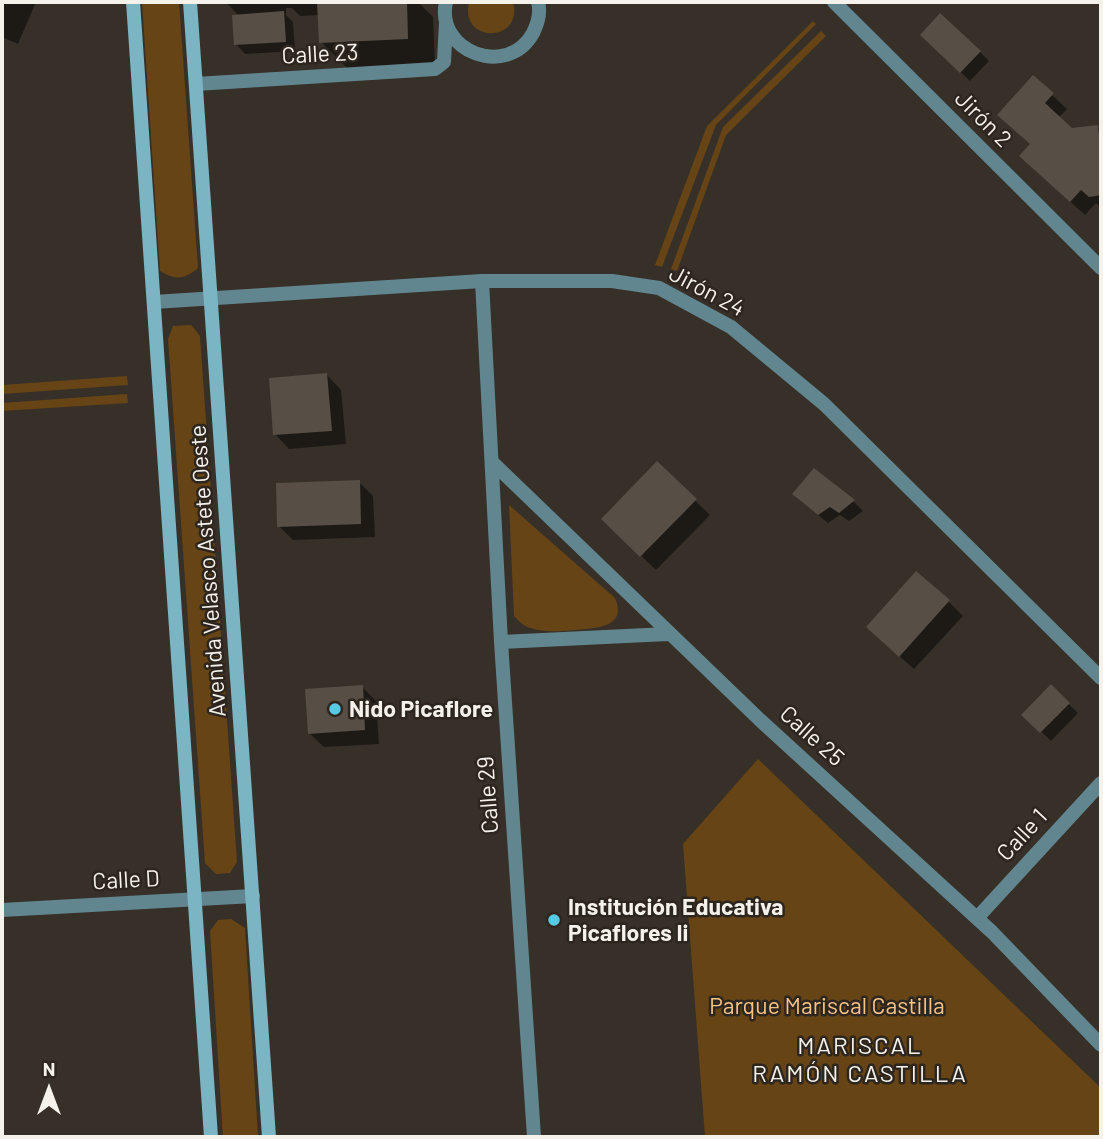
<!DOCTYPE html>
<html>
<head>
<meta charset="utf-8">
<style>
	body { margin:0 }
	#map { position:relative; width:1103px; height:1139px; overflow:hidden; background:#373028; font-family:Barlow,sans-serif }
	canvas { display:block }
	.frame { position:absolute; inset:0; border:4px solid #f5f1eb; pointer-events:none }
	.north { position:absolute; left:14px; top:1055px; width:70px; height:70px; -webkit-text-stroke:5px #2d261e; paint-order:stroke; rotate:0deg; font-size:19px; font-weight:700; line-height:28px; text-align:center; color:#f5f1eb }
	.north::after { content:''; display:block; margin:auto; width:24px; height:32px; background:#f5f1eb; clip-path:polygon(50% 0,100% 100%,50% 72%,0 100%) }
</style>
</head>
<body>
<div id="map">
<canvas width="1103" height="1139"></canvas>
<div class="frame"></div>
<div class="north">N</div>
</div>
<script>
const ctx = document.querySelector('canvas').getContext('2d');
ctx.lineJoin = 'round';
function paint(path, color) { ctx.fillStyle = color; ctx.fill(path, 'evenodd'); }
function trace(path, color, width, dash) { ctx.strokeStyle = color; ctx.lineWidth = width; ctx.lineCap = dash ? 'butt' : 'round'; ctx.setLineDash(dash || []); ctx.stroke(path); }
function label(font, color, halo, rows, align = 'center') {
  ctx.font = font + ' Barlow,sans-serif'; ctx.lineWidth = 5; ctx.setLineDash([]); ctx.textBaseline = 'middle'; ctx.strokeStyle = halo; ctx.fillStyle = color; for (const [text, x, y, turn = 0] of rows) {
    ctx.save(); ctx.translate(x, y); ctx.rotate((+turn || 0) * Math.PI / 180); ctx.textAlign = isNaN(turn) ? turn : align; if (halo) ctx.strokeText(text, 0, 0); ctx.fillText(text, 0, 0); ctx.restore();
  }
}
paint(new Path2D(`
	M142,2H179L198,268C184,280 175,280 160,271Z
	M469,2H513C524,43 459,44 469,2Z
	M813,21L816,24L716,125L662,267L655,265L707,126Z
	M821,31L826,36L726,135L677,271L671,269L723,127Z
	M191,325L200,336L237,862L230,873L216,874L205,863L168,339L173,326Z
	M127,376L128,385L2,394V385Z
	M127,394L128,403L2,411V403Z
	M509,505L615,598C628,628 595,628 575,630C561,631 545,633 531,628C523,626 520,622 514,616Z
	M758,759L1101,1088V1137H705L683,844Z
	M231,919L245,928L258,1137H223L210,931L218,920Z`), '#664415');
paint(new Path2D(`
	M2,2H36L18,44L2,37Z
	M226,2H418L433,17L435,65L348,69L321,42L319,15L300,16L292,8H286V15L293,22L295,51L245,54L236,44L239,16Z
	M922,35L980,52L989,61L970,81Z
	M1052,95L1067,109L1058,118L1071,129L1097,127L1101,131V208L1096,203L1085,215L1035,170L1031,144L1014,129Z
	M327,375L341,390L346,444L289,449L275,434Z
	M657,464L710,515L656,570L617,533Z
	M814,470L854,502L863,511L849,521L840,515L828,523L803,503L794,494Z
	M359,482L373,496L375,537L293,540L279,526Z
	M948,601L963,616L914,669L882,641Z
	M362,687L376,701L379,744L324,747L309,733Z
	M1051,687L1078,713L1051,741L1024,715Z`), '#0007');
paint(new Path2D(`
	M317,2H407L408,39L319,43Z
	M284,11L286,42L234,45L232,15Z
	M940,13L981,51L960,73L920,35Z
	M1033,75L1054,93L1045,103L1072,128L1098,125L1101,155V195L1089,197L1081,190L1070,202L1019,156L1030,144L997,115Z
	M327,373L332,431L273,435L269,378Z
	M657,461L697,499L640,557L601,519Z
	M814,468L855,500L839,513L830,507L818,515L792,494Z
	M360,480L361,524L277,527L276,483Z
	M916,571L950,600L899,657L866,627Z
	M1051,684L1070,703L1040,733L1021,715Z
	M363,685L365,730L308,734L305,689Z`), '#574f46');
trace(new Path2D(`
	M446,2C435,52 508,79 533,33C538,23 541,13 538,2
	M834,2L1101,268
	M196,84L435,69L444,62L446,22
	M482,281L501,642L534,1137
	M154,302L482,281H612L659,288L731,327L824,404L1101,678
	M492,462L760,720L992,932L1101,1045
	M501,642L668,634
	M2,910L253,896
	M977,918L1101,783`), '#62868f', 14);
trace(new Path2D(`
	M133,2L211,1137
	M190,2L269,1137`), '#7bb5c4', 14);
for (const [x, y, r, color] of [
	[335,709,7,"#57c9e2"],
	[554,920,7,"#57c9e2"]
]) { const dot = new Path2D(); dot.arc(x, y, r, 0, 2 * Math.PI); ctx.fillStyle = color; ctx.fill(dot); trace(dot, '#2d261e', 2.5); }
label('23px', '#f5f1eb', '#2d261e', [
	["Calle 23",320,54,-3],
	["Jirón 2",983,119,45],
	["Jirón 24",707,291,28],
	["Avenida Velasco Astete Oeste",208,571,-94],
	["Calle 25",812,736,42],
	["Calle 29",488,795,-94],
	["Calle 1",1022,835,-47],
	["Calle D",126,880,-3]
]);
label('bold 23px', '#f5f1eb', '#2d261e', [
	["Nido Picaflore",349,709],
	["Institución Educativa",568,907],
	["Picaflores Ii",568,933]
], 'left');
label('23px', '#f8c485', '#2d261e', [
	["Parque Mariscal Castilla",827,1006]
]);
ctx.letterSpacing = '2px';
label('24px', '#f5f1eb', '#2d261e', [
	["MARISCAL",860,1046],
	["RAMÓN CASTILLA",860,1074]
]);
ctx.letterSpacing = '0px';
</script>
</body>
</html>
